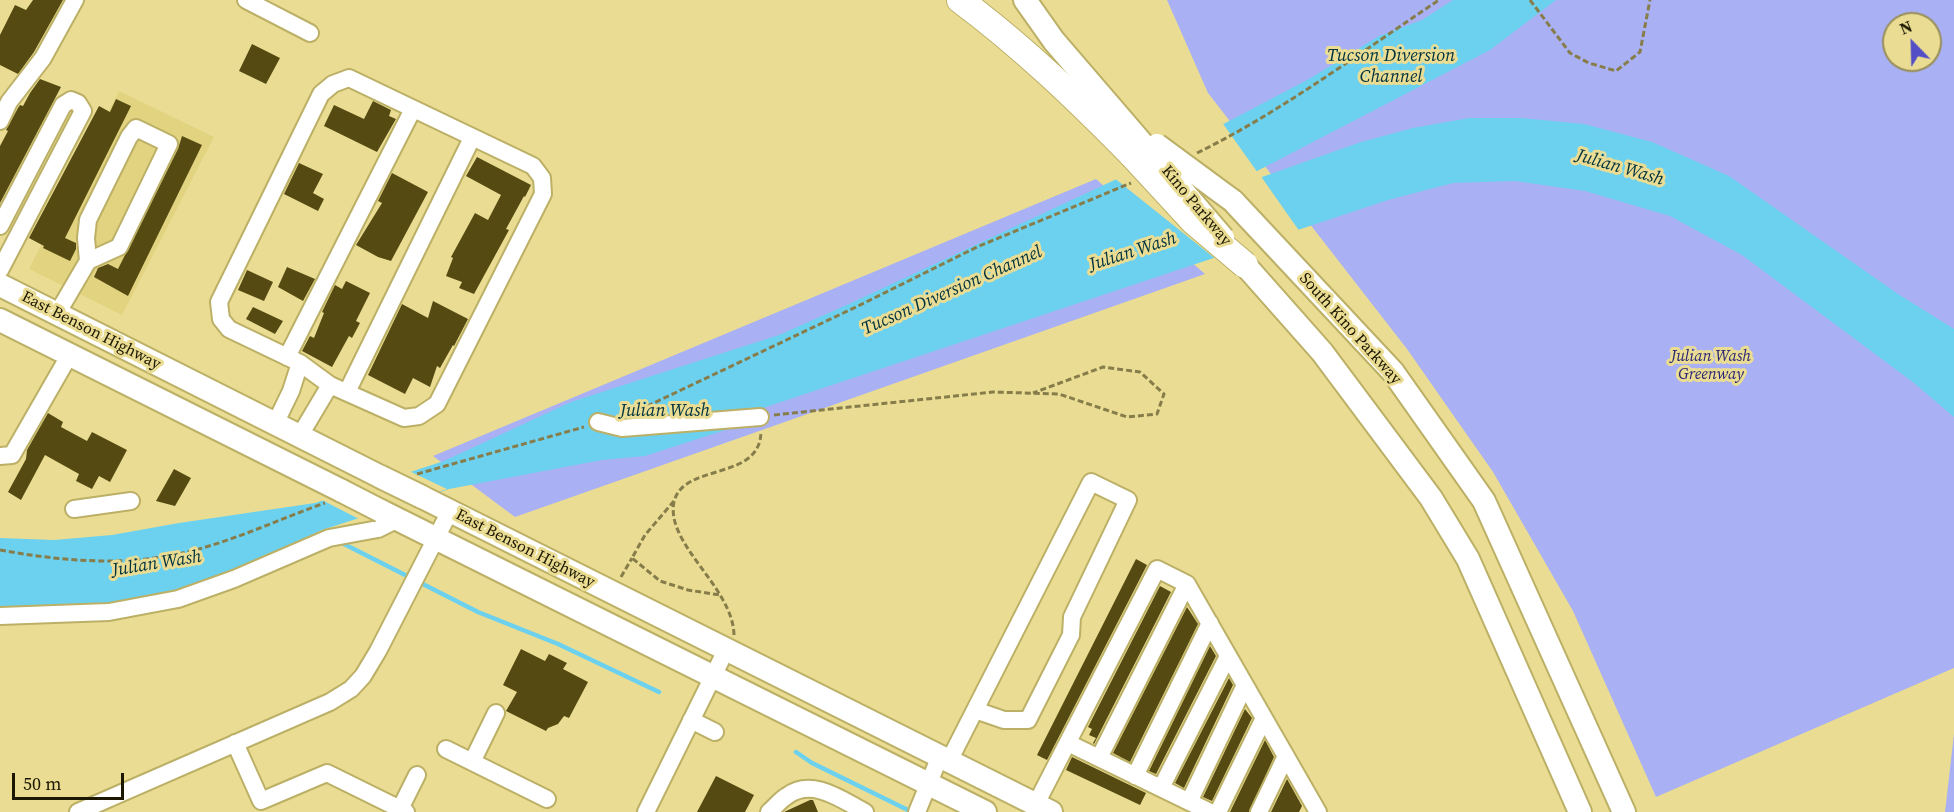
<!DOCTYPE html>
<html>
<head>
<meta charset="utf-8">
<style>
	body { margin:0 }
	#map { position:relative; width:1954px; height:812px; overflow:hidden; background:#eadd93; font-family:"Source Serif 4",serif }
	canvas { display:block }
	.north { position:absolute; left:1882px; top:12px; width:60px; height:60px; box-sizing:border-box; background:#eadd93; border:2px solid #988e58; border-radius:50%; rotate:337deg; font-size:16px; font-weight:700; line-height:24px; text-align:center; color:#1c1700 }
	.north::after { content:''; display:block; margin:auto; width:21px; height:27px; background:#544ec6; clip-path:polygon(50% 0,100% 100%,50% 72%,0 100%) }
	.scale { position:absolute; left:12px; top:773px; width:112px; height:27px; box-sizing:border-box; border:3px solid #1c1700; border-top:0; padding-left:8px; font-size:18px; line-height:21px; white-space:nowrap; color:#1c1700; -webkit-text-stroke:4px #eadd93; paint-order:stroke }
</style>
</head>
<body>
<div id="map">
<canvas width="1954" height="812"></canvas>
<div class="north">N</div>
<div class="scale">50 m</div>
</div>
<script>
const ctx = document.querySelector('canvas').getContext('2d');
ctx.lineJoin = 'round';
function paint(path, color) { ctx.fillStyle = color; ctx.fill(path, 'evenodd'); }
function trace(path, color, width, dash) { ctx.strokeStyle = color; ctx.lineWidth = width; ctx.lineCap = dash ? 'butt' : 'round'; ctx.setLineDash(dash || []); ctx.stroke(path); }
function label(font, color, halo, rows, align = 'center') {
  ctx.font = font + ' "Source Serif 4",serif'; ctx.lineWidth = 6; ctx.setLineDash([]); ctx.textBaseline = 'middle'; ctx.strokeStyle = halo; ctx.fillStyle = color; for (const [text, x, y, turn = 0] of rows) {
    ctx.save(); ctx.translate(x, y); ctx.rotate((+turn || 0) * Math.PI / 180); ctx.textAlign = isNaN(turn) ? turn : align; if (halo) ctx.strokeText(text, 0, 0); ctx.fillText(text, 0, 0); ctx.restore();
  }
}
paint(new Path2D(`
	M119,91L214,137L122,315L29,269Z`), '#e1d380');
paint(new Path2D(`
	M1167,0H1954V668L1656,797L1573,611L1493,472L1407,349L1208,93ZM1894,24H1930V60H1894Z
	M1096,179L1205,274L515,517L433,456Z
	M1954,734V812H1945Z`), '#a9b0f4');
paint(new Path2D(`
	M1453,0H1556L1490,50L1211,195L1361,142L1413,128L1469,118H1521L1584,124L1652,142L1729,176L1898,294L1954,329V417L1914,383L1742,255L1670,216L1585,191L1515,181L1453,183L1388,200L751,412L747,423L645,456L602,460L449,489L322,530L206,585L80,609L0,610V538L54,540L112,535L179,523L315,503L444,461L571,402L779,335L849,304L1136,170L1309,79L1379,36L1422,20Z`), '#6cd1ef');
paint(new Path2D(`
	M1221,121L1258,173L1244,180L1260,175L1300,232L1217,260L1113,177Z
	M407,470L447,489L359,519L320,499Z`), '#eadd93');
trace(new Path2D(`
	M344,544L478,612L558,644L659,692
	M796,752L812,763L912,812`), '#6cd1ef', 4.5);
paint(new Path2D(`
	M33,0H63L34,52L18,74L0,65V35L15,5L26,10Z
	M252,44L280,58L266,84L239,71Z
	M40,79L61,87L0,203V146L8,131L6,130L18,108L20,105L23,106L30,93Z
	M116,99L131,106L65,238L76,243V249L70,261L43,248L44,246L29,238L99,106L110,112Z
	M373,101L391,110L389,116L396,119L377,152L324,126L334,105L364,119Z
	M182,136L202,145L128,296L94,277L98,268L108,264L118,269L178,149Z
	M477,157L531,185L525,197L524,196L506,229L509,230L474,294L459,288L462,282L446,276L453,258L451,257L475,213L488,220L501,195L466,176Z
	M299,163L323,174L313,193L324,199L318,211L284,194Z
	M392,173L428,192L391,261L378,257L356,245L382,203L378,201Z
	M287,267L315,279L303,301L278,287Z
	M247,270L273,282L264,301L238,290Z
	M346,281L370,293L356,321L360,323L352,338L349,336L332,367L302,351L310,336L314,338L324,313L322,312L335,285L342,289Z
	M433,301L468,319L454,346L453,345L440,368L437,366L430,387L413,378L405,394L368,375L402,304L428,318Z
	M253,307L283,321L275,334L246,319Z
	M48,413L63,422L61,427L87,441L92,432L127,450L110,482L99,476L92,489L76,481L79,474L45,455L21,500L8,492L26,459L27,450Z
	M174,469L191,478L175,506L156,501Z
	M1136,559L1147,565L1047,760L1037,755Z
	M1160,586L1171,592L1094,744L1093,743L1096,738L1089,735L1092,729L1088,727Z
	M1187,607L1198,624L1130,762L1113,753Z
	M1210,646L1216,656L1156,774L1149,771Z
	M521,649L545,661L549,654L567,663L563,669L588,682L569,718L564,716L558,724L548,728L546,731L506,711L517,692L503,685Z
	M1229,678L1233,685L1184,788L1175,783Z
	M1245,709L1252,718L1212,801L1203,797Z
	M1265,740L1274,757L1249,812H1230Z
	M1072,757L1146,793L1140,805L1066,770Z
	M716,776L754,795L745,812H697Z
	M1287,779L1302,806L1299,812H1271Z
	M810,800H813L818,812H784Z`), '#554b12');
const minor = new Path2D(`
	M246,0L310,33
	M349,78L533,166L542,178L543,194L437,404L419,416L404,418L330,385L300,363L229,329L221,319L219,302L321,94L333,84Z
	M0,121L9,102L43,58L75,0
	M0,226L63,105L71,100L78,103L83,111L0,270
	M57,314L88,261L86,238L88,220L129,137L136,128L169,144L119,247L88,261
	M287,357L413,109
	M347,392L472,138
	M598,422L622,428L760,417
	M275,424L291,391L300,363
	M299,437L330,385
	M0,456L12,455L70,354
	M74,509L131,501
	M0,616L109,612L178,599L234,579L329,538L378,529L398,519
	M691,720L715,732
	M235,743L261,801L327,773L406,812
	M1068,743L1210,812
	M446,749L547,799
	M1099,758L1187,584
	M949,761L1091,482L1128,500L1072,617L1071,635L1028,720H1004L975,710
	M472,762L496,713
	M1135,776L1210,623
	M1161,788L1228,656
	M1189,802L1245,685
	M1036,804L1157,569L1187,584L1318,812
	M400,809L417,775
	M78,812L330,702L351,689L363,676L378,651L450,511
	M646,812L726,650
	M769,812C775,807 780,800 787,796C812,777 842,800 865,812
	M917,812L940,756
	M1218,812L1264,718
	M1259,812L1286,756`);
const major = new Path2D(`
	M1025,0L1054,41L1146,148
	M1233,201L1393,372L1484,501L1624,812
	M1245,265L1322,352L1431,498L1468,559L1580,812
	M0,285L381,477
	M0,320L342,491
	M422,497L1051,812
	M381,511L985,812`);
const highway = new Path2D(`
	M960,0C1022,46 1078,100 1133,156`);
trace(minor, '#bcb067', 20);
trace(major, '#bcb067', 26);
trace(highway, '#bcb067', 28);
trace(new Path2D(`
	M1530,0L1570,53L1589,63L1616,71L1640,52L1650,0
	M1197,153C1281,112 1361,52 1439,0
	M639,410L858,306L977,247L1131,183
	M774,415L993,392L1059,394L1127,417L1157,414L1164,394L1140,372L1103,367L1033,393
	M417,474L584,427
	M674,501L645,535L632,558L660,581L688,590L720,595
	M0,550C61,561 125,567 187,552C234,541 279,519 325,503
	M621,577L632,558
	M734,635C733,587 665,544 674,502C683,462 761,482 761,431`), '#867d4b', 3, [6, 3]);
trace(minor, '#fff', 16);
trace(major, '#fff', 22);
trace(highway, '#fff', 26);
const majorBridge = new Path2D(`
	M1157,145L1233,201
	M1146,148L1223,238
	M381,477L422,497
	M342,491L381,511`);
const highwayBridge = new Path2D(`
	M1133,156L1193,221L1245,265`);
trace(majorBridge, '#bcb067', 26, []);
trace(highwayBridge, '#bcb067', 28, []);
trace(majorBridge, '#fff', 22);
trace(highwayBridge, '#fff', 26);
label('16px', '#1c1700', '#eadd93', [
	["Kino Parkway",1196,206,50],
	["South Kino Parkway",1350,329,48],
	["East Benson Highway",91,331,27],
	["East Benson Highway",525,549,27]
]);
label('italic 16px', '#2b2576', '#eadd93', [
	["Julian Wash",1711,357],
	["Greenway",1711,375]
]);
label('italic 18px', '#00323e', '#eadd93', [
	["Tucson Diversion",1391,56],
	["Channel",1391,77],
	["Julian Wash",1620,168,16],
	["Julian Wash",1133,252,-18],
	["Tucson Diversion Channel",952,291,-24],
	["Julian Wash",665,411],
	["Julian Wash",157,564,-9]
]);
</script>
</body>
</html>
